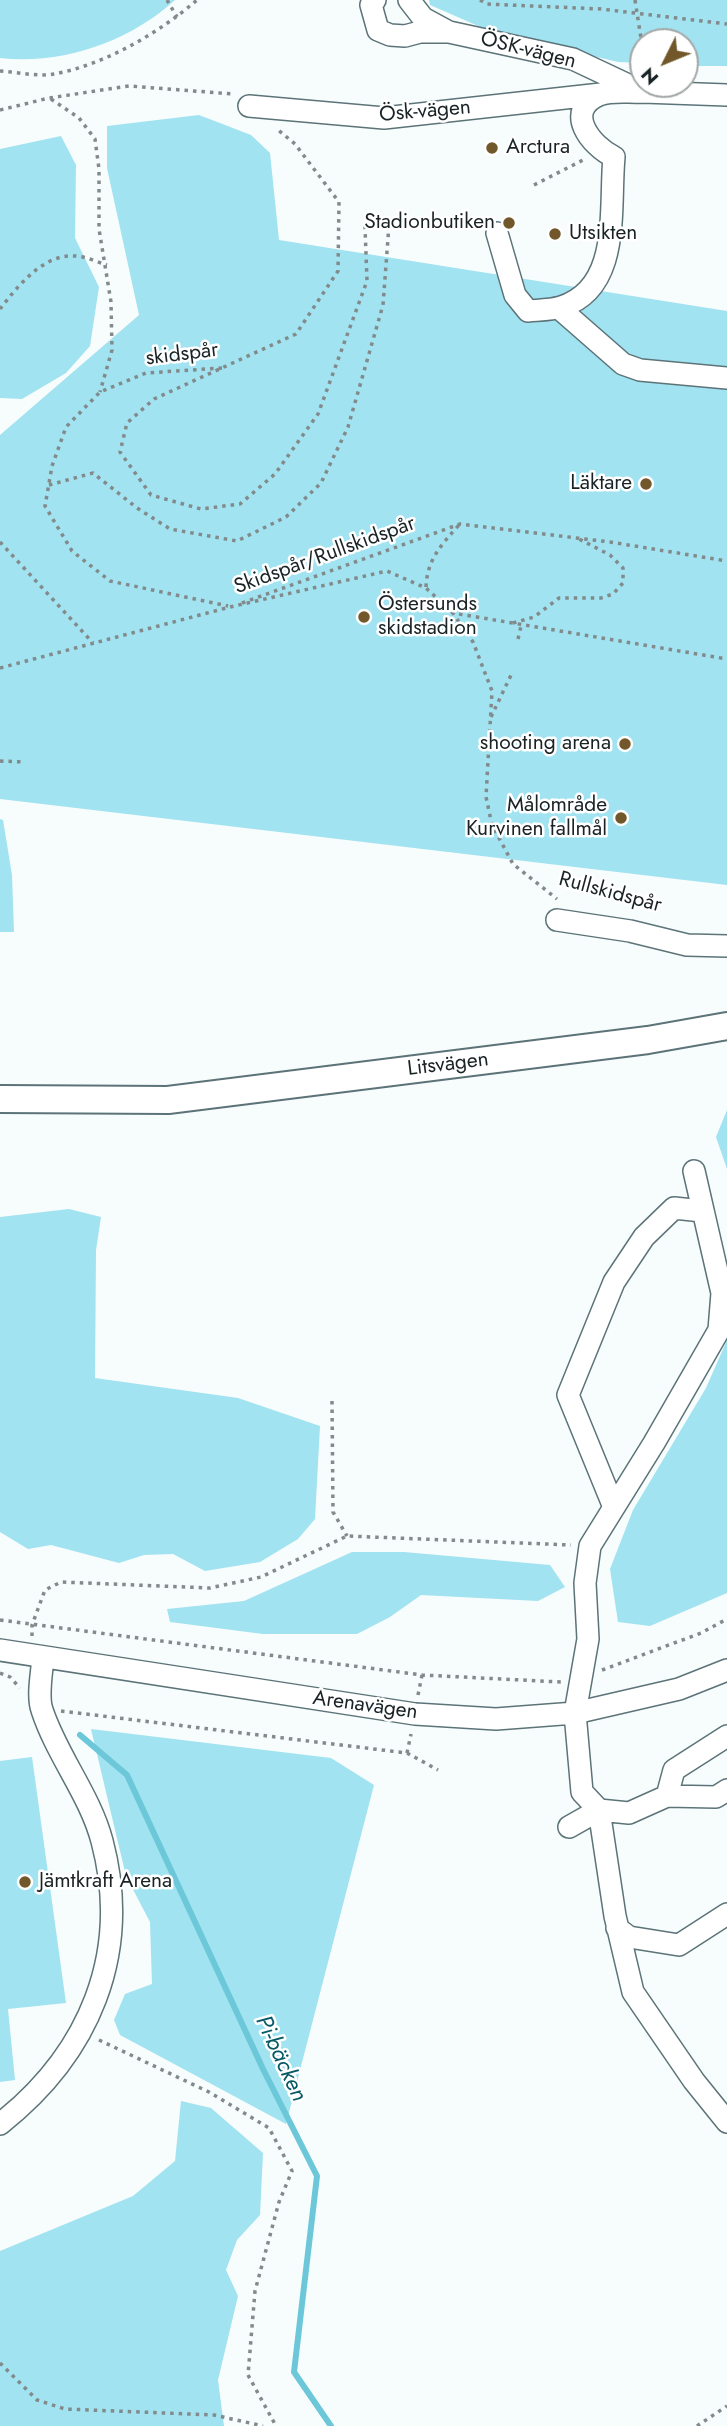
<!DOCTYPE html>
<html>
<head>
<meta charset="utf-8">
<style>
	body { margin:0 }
	#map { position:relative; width:727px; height:2426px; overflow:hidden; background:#f7fcfd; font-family:Jost,sans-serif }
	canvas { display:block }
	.north { position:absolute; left:629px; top:28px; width:70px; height:70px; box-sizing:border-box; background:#fff; border:2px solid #a3a7a7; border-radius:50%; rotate:227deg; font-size:19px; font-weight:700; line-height:28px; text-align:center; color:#192224 }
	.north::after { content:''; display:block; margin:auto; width:24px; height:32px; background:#72572a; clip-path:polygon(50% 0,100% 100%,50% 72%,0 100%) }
</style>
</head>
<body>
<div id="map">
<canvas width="727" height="2426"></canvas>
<div class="north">N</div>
</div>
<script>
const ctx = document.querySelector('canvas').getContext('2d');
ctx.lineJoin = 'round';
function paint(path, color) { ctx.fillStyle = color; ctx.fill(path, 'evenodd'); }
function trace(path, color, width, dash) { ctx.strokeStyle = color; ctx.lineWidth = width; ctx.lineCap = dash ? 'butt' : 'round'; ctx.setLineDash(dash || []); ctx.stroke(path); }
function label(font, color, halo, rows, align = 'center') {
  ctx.font = font + ' Jost,sans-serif'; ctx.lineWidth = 5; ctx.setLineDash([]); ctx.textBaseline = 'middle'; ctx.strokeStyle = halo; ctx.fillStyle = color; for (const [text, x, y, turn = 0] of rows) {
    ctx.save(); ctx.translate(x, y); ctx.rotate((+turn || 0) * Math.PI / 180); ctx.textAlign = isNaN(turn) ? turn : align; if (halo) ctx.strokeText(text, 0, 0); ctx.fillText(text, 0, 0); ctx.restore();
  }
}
paint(new Path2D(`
	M0,0H175C129,42 62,65 0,58Z
	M429,0H727V66H685V42H643V63L618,62L492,32L430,5Z
	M199,115L251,135L270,153L279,240L727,311V885L0,799V435L139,315L107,168V126Z
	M61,136L76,165L75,238L99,287L90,346L66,373L22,399L0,398V149Z
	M0,819L3,820L12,875L14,932H0Z
	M727,1110V1169L716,1137Z
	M69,1209L101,1217L96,1250L95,1378L238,1398L320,1426L315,1519L298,1539L260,1562L205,1571L173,1554L144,1555L119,1563L51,1545L28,1549L0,1532V1217Z
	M727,1340V1593L650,1626L618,1622L610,1569L633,1510L706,1388Z
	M352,1552H404L550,1565L565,1587L538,1601L421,1595L390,1617L357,1634H263L170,1622L167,1609L244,1601Z
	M91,1729L331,1758L374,1785L286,2124L120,2035L114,2020L125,1994L152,1984L150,1922L126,1876Z
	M32,1757L66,2003L8,2009L15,2080L0,2082V1761Z
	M181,2101L211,2108L263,2153L260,2215L237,2240L226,2270L238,2296L218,2380L224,2426H0V2251L133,2196L175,2161Z`), '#a1e3f0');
trace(new Path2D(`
	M80,1735L127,1775L263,2069L317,2176L294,2372L331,2426`), '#6cc8d9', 6);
const minor = new Path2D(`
	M375,0L371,5L378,30L390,35L405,36L420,32H449L573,59L643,92L727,95
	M409,0L423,18L447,31
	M249,106L384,118L601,94
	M497,233L515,295L528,311C539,310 551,310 561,307C622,288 609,208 614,157C591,146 563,111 599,95C611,90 630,93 643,92
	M559,308L623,364L640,370L727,378
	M557,920L630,931L687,945L727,946
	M694,1171L722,1293L719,1330L654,1443L590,1546L585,1583L588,1639L575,1713L582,1792L599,1810L629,1813L667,1796L674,1770L727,1736
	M613,1505L568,1395L614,1282L644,1237L674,1208L702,1211
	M0,1650L415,1714L496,1719L575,1713L679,1689L727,1670
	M667,1796L716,1797L727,1790
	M569,1827L599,1810L615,1916L633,1992L694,2081L727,2122
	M617,1928L629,1937L679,1945L727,1914
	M0,2124C89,2054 132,1954 102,1841C90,1795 57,1756 42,1710C37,1696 42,1672 43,1657`);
const major = new Path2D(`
	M0,1099L168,1100L648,1040L727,1026`);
trace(minor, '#5c7378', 24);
trace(major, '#5c7378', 30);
trace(new Path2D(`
	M167,0L177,17
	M480,0L487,4L601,9L727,24
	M635,0L643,51
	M0,71C17,72 38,77 54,74C104,65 159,33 197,0
	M51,99L79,118L95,139L99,169V229L111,302L112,350L100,392
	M0,110L49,98L129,86L233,94
	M534,185L583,160
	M0,309C17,287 43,254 74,256C85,256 97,262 107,265
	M222,368L146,373L100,392L66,427L52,466L45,506L72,551L110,581L228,606
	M49,485L93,473L137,508L170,529L237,541L286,517L321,483L348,427L383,305L389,225L382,216L365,227L367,281L318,414L275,474L240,504L201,509L151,495L120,452L127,423L154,399L296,334L338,271L339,202L295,144L277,129
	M0,542L93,643
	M426,587C427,560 441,545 459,525
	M242,603L460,524L610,542L727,561
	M452,612L473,642L492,691L486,797L492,825L513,864L557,899
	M513,623L534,617L559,598H601L613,594L623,583V568L610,555L579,539
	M518,639L521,626
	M0,668L230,607L387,571L426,588L453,613L727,659
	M491,717L512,673
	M0,761L25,762
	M332,1401L333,1512L347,1536
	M0,1620L422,1675L561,1682
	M32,1636V1625L45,1590L61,1582L210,1588L261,1577L347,1536L571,1545
	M602,1670L701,1633L727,1619
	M0,1673L10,1677L20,1688
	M418,1695L422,1675
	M61,1711L407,1753L438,1770
	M407,1753L411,1734
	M99,2040L209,2092L269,2128L292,2171L279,2202L255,2291L248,2375L276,2426
	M0,2363L37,2400L65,2409L214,2415L263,2426
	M697,2426L727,2406`), '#828a8b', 3.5, [3.5, 5]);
trace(minor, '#fff', 21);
trace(major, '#fff', 26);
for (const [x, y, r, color] of [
	[492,148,7,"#72572a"],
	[509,223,7,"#72572a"],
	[555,234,7,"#72572a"],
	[646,484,7,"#72572a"],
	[364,617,7,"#72572a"],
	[625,744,7,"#72572a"],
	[621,818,7,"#72572a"],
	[25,1882,7,"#72572a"]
]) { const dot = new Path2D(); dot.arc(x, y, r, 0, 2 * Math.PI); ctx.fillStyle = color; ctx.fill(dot); trace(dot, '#fff', 2.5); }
label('21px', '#192224', '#fff', [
	["ÖSK-vägen",528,51,14],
	["Ösk-vägen",425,112,-5],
	["skidspår",182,355,-7],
	["Skidspår/Rullskidspår",325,556,-20],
	["Rullskidspår",610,893,15],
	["Litsvägen",448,1065,-7],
	["Arenavägen",365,1706,8]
]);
label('21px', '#192224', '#fff', [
	["Arctura",506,148],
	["Stadionbutiken",495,223,"right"],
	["Utsikten",569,234],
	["Läktare",632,484,"right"],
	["Östersunds",378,605],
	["skidstadion",378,629],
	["shooting arena",611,744,"right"],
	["Målområde",607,806,"right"],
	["Kurvinen fallmål",607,830,"right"],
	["Jämtkraft Arena",39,1882]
], 'left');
label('italic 23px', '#065a66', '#fff', [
	["Pi-bäcken",280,2059,65]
]);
</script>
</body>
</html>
